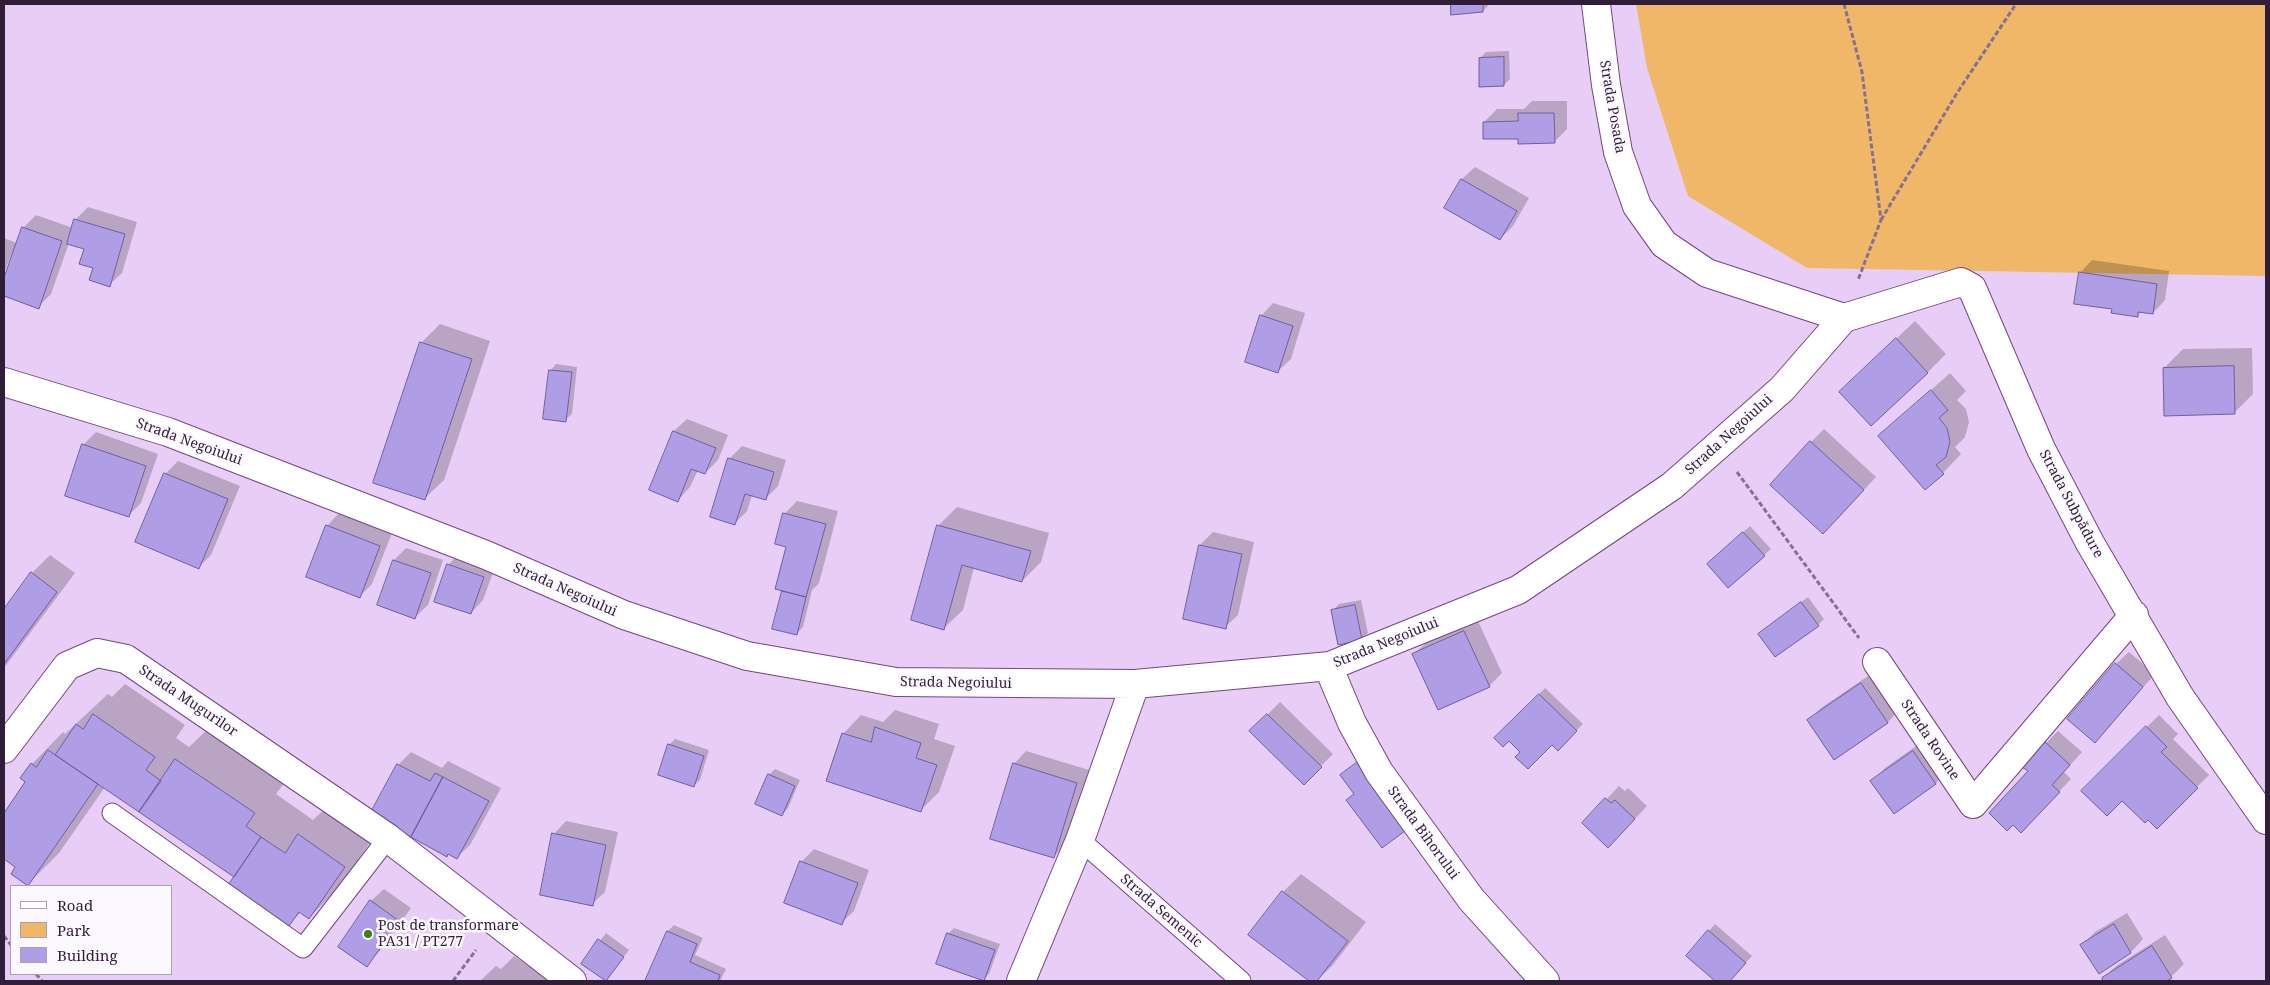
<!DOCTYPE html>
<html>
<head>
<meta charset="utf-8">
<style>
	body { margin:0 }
	#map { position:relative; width:2270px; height:985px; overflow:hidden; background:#e8cdf6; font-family:"Noto Serif",serif }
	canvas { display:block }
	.frame { position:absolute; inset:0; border:5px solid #301e38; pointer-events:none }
	.legend { position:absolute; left:10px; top:885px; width:162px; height:90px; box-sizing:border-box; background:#fcf8ff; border:1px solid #aaa1af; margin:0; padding:6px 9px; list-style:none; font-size:15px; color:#301e38 }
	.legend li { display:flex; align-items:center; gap:10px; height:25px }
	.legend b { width:25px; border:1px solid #aaa1af }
</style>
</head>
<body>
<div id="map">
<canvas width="2270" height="985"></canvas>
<div class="frame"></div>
<ul class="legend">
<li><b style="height:6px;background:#fff"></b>Road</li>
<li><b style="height:14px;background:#efb767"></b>Park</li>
<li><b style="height:14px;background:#af9de6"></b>Building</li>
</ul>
</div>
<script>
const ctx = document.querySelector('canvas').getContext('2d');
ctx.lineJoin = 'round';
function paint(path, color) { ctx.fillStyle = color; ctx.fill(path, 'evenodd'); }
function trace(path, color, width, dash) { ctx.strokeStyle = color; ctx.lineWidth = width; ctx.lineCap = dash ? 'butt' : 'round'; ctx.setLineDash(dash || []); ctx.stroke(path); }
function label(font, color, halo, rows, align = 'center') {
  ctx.font = font + ' "Noto Serif",serif'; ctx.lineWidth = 5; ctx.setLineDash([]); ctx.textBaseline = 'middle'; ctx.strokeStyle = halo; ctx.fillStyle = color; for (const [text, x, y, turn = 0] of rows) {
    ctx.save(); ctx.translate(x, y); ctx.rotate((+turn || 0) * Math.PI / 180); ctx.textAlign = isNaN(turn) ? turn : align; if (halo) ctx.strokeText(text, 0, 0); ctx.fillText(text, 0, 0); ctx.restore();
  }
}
paint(new Path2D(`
	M1636,4H2266V276L1807,268L1688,196L1647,68Z`), '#efb767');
paint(new Path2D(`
	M1452,4H1489V5L1483,11L1452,13Z
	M1509,51L1510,79L1504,85L1480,58L1486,52Z
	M1532,101H1567V129L1554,142L1519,137L1484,122L1497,109H1524Z
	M1475,167L1529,198L1513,226L1500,239L1446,208L1462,179Z
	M88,207L137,222L122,273L109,285L94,267L85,248L69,243L51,294L38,307L4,295V282L14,254L12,253L4,273V238L17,243L23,228L36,215L73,228L75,220Z
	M2092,260L2169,271L2165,300L2153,313L2142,311L2137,316L2113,308L2080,273Z
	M1273,303L1305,313L1291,359L1278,371L1261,316Z
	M1915,321L1946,354L1928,372L1840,392Z
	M440,324L490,341L444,480L425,498L421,343Z
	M2252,348L2253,394L2234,413L2164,368L2183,349Z
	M556,364L577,367L572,414L565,420L550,371Z
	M1950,373L1966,391L1957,400L1966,409L1969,422L1965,437L1955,447L1961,454L1943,473L1880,436Z
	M687,419L728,435L718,460L705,473L698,470L690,487L678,500L651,489L674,431Z
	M1824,429L1876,477L1836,520L1811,442Z
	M96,432L158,454L141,503L128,516L83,445Z
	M742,446L786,460L778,486L765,499L752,495L747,511L734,524L729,459Z
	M178,461L240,486L211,555L199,567L165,474Z
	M797,501L838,511L819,583L812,590L803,627L796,634L773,628L783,590L787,546L784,514Z
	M957,507L1049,533L1041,562L1022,581L974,567L963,610L944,628L938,526Z
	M339,513L392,533L372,584L359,597L327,526Z
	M1750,526L1771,549L1729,587L1715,558Z
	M1213,532L1254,542L1238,615L1225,627L1184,618L1200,545Z
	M406,548L443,560L428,605L415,617L394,560Z
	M461,552L496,564L483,600L471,613L448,565Z
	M50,555L75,573L4,668V611L32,573Z
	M1808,597L1824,619L1818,625L1759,634Z
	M1361,600L1368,633L1361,639L1332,611L1339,604Z
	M1477,619L1502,673L1489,686L1414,654L1427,642Z
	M2129,652L2155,674L2107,728L2116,664Z
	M1874,672L1900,709L1888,722L1834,758L1809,720L1821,708Z
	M125,684L185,725L176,738L189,747L208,729L285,782L276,794L313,820L330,804L375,835L340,886L309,918L301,912L288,925L235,877L105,787L59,853L28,884L17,867L4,858V815L27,781L32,764L63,732L65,734L108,694L112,697Z
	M1545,688L1583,724L1558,749L1552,743L1522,752L1509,739L1496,738Z
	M1280,702L1333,754L1304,783L1251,731Z
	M895,710L939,724L934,739L955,746L939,792L921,810L843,734L861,715L883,722Z
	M2159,715L2178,734L2173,739L2209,775L2157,827L2122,799L2083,791Z
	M2058,731L2082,752L2064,772L2071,779L2034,818L2029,771L2046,743Z
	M675,739L709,750L700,780L693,786L669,745Z
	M1926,739L1948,770L1936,783L1895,812L1872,781L1885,768Z
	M1372,749L1421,814L1348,800L1355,793L1342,775Z
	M1026,751L1089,770L1067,843L1054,856L1014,764Z
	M411,752L442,768L448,761L501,788L470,845L457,857L398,765Z
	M775,769L800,780L788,808L782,815L769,775Z
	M1619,786L1625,791L1628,788L1647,806L1621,834L1584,823Z
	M566,821L618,832L605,892L592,904L554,834Z
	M814,849L869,870L854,911L841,923L801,862Z
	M1301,874L1366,922L1333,965L1316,981H1311L1250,935L1283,892Z
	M384,889L411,908L379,952L366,965L371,901Z
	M2127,913L2143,939L2131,952L2099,972L2082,945L2095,932Z
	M1715,924L1752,956L1729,981H1717L1687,956Z
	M674,925L703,938L695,955L726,969L720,981H646L668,931Z
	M954,928L1000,944L989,974L983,980L948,934Z
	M606,933L629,950L606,980L583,963Z
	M2165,935L2184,964L2171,977L2165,981H2105L2103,978L2116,966Z
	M514,956L551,981H480L496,966L501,969Z`), '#0003');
const building = new Path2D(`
	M1451,4H1483V12L1451,15Z
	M1504,57V86L1479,87V58Z
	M1518,113H1554L1555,143L1518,144V139H1483V122L1518,121Z
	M1461,179L1517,211L1500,240L1444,208Z
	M74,219L125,234L110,287L89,280L93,268L79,264L84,249L67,244Z
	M22,227L62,241L39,309L4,296V278Z
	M2079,272L2157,284L2153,314L2138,312V317L2111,313L2112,309L2074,304Z
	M1260,315L1293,326L1278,373L1245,362Z
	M1896,338L1928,373L1871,426L1839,392Z
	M420,342L472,359L425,500L373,483Z
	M2234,366L2235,414L2164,416L2163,368Z
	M549,370L572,372L566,422L543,419Z
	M1931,390L1948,410L1939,418L1947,428L1950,442L1946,457L1936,465L1944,474L1925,490L1878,436Z
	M673,431L716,448L705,474L691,469L678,502L649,490Z
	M1810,441L1864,490L1823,534L1770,485Z
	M82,444L146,466L129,517L65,496Z
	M728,458L774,472L766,500L745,494L735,525L710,517Z
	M164,473L228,499L199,569L135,542Z
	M783,513L826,524L806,597L775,589L786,547L775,544Z
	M326,525L380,546L360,598L306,577Z
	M937,525L1031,551L1022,582L962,565L944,630L911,620Z
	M1743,532L1765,556L1728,588L1707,564Z
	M1199,545L1242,554L1226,629L1183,619Z
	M393,560L431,573L415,619L377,605Z
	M447,564L484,577L471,614L434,602Z
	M31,572L57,592L4,664V609Z
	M782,591L806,597L797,635L772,629Z
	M1801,602L1819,626L1775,657L1758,634Z
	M1355,605L1362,640L1338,645L1331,610Z
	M1464,631L1490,687L1438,710L1412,654Z
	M2115,663L2143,687L2095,743L2067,719Z
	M1861,683L1888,723L1834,760L1807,720Z
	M1539,694L1577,731L1558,751L1552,745L1528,769L1515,757L1520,752L1509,741L1503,747L1494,738Z
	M93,714L155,757L146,770L161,781L139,812L55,755L76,724L83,729Z
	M1267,714L1322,767L1304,785L1249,731Z
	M2146,726L2167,747L2161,752L2198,788L2157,829L2148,820L2145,823L2122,801L2107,816L2081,791Z
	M875,727L921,743L916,758L937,765L921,812L826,781L842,733L871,742Z
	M2045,742L2070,765L2052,785L2060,792L2021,833L2013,825L2007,831L1989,813L2028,771L2022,767Z
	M668,744L704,756L694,787L658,775Z
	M48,750L98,784L28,886L11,874L15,867L4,859V813L25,782L20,778L31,763L36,767Z
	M1913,751L1936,784L1894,814L1870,781Z
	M175,759L255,813L246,826L261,837L234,877L139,812Z
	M1359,761L1409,828L1382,848L1346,800L1354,794L1340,775Z
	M1013,763L1077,783L1054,858L990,839Z
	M397,764L430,781L435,773L443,777L411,837L369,816Z
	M768,774L795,786L782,816L755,804Z
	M443,777L489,801L457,859L448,854L447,857L411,837Z
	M1605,798L1611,803L1615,800L1635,819L1608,848L1582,823Z
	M552,833L606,845L593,906L540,895Z
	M298,834L345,867L309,919L299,912L289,926L228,885L261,837L285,853Z
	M800,861L858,883L842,925L784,903Z
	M1282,891L1348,941L1317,981H1309L1248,935Z
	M370,900L399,921L367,967L338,947Z
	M2114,924L2131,953L2099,974L2080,945Z
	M1708,930L1746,963L1730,981H1715L1686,956Z
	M667,931L697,944L690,962L720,975L718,981H645Z
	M947,933L995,950L984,981L936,964Z
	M598,939L624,957L606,981L581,964Z
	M2152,946L2172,978L2167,981H2103L2102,978Z`);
paint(building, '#af9de6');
trace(building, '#6f5da0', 1);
const service = new Path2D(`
	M112,813L303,948L388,838
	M1080,840L1241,981`);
const minor = new Path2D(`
	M1596,4L1606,85L1618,152L1637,206L1664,244L1707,273L1844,318
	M1844,318L1961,282L1972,288L2041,449L2090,543L2180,697L2266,820
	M4,382L168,432L486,555L624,615L747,656L896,682L1135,684L1330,666L1518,590L1672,486L1782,389L1844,318
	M1877,662L1973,804L2134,615
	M1330,666L1333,678L1352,723L1379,772L1471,899L1545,981
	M4,749L67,666L97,653L126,659L388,838L572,981
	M1021,981L1080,840L1135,684`);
trace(service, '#714783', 21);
trace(minor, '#714783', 30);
trace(new Path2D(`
	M1844,4L1862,72L1881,220L1858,280
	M1881,220L1957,93L2016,4
	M1737,472L1859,638
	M4,936L11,945
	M36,974L42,981
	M453,981L476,950`), '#867091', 3, [5, 2.5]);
trace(service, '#fff', 19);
trace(minor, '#fff', 28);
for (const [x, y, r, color] of [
	[368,934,5,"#447d15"]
]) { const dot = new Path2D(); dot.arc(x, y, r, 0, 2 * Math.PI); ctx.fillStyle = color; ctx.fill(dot); trace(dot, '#fcf8ff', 2); }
label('14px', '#301e38', '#fcf8ff', [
	["Strada Posada",1612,107,80],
	["Strada Negoiului",1729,435,-42],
	["Strada Negoiului",189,442,20],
	["Strada Subpădure",2071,504,62],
	["Strada Negoiului",565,590,24],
	["Strada Negoiului",1386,643,-22],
	["Strada Negoiului",956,683,1],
	["Strada Mugurilor",188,701,34],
	["Strada Rovine",1930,740,56],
	["Strada Bihorului",1423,833,54],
	["Strada Semenic",1161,911,41]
]);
label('14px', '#301e38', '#fcf8ff', [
	["Post de transformare",378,926],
	["PA31 / PT277",378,942]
], 'left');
</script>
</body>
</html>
